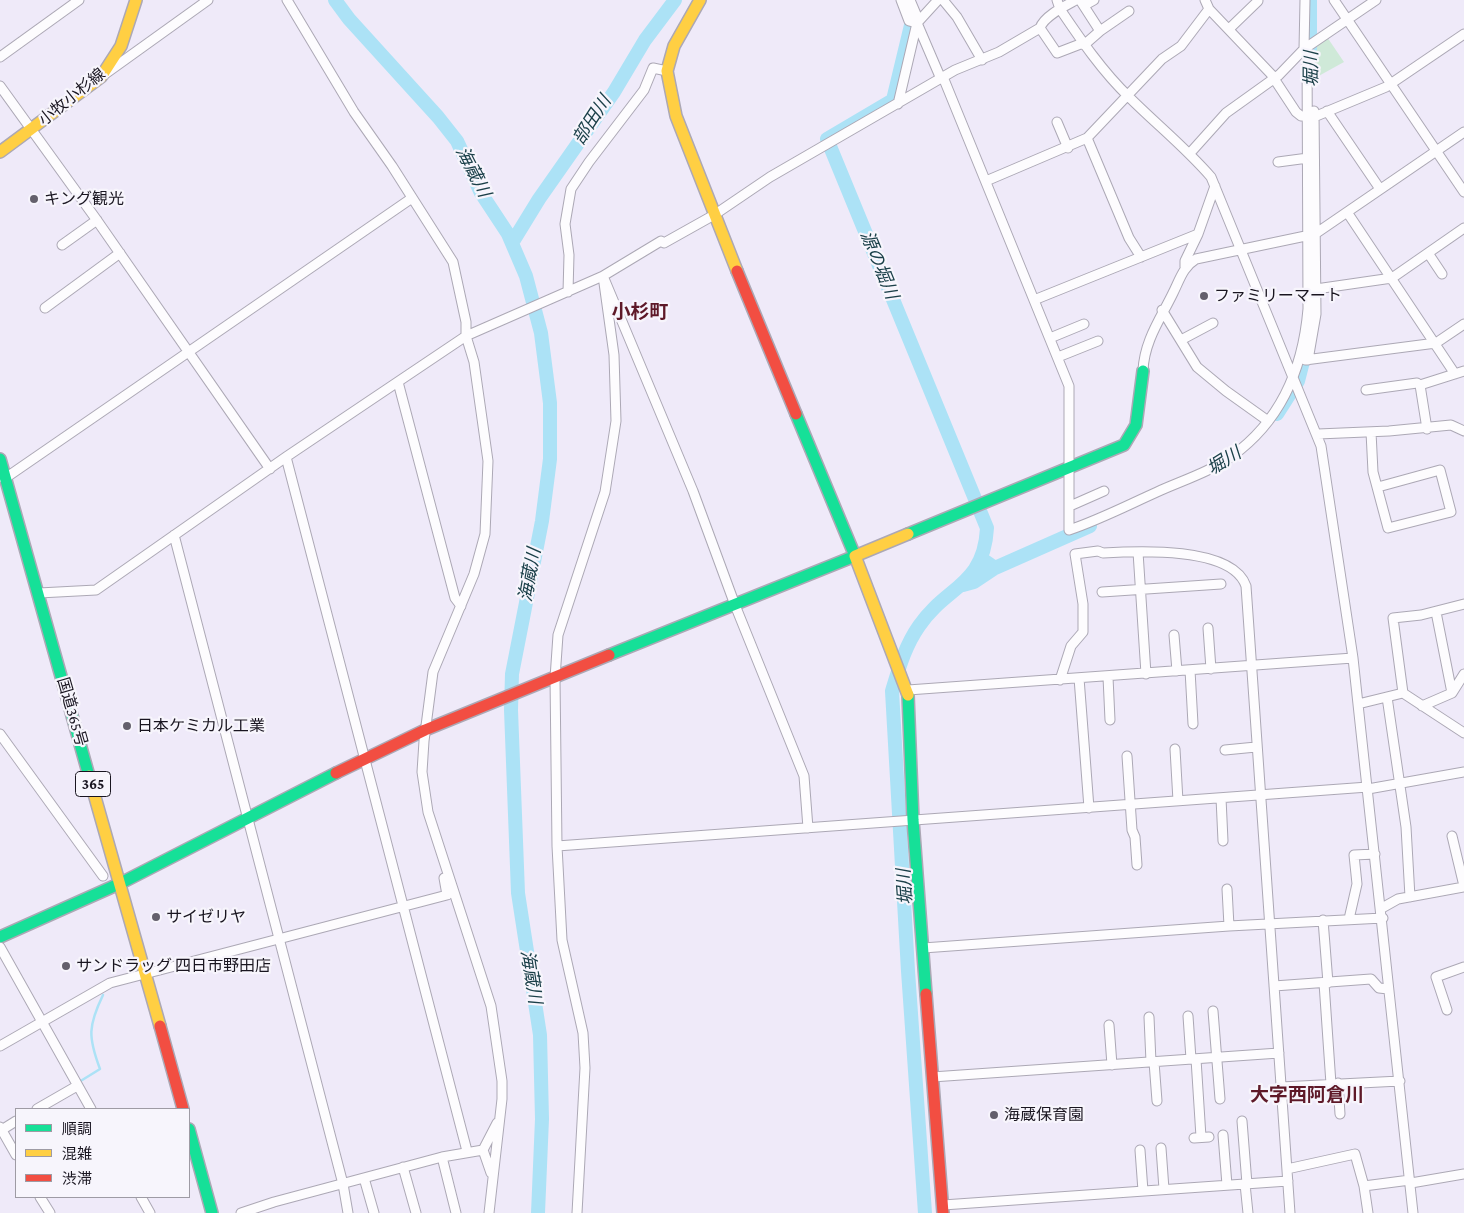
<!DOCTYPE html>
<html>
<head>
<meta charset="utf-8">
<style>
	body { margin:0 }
	#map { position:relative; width:1464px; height:1213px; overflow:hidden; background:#efeaf9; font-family:"Crimson Pro","Noto Sans JP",serif }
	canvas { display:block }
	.legend { position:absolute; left:15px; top:1108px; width:175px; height:90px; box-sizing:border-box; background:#f7f5fc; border:1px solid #9e9ba4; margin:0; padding:6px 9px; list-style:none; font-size:15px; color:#191520 }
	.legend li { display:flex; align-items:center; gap:10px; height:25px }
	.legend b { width:25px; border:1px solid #9e9ba4 }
</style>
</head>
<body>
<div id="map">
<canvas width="1464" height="1213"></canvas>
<ul class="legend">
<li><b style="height:6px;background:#16e098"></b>順調</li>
<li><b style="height:6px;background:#ffcf43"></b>混雑</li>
<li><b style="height:6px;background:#f24e42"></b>渋滞</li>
</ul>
</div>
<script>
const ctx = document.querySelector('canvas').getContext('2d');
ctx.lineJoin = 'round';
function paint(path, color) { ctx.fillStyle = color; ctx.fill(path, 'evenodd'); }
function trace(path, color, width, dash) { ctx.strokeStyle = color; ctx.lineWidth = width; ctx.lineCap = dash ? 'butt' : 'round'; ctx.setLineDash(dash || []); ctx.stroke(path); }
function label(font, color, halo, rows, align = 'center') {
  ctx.font = font + ' "Crimson Pro","Noto Sans JP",serif'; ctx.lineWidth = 4.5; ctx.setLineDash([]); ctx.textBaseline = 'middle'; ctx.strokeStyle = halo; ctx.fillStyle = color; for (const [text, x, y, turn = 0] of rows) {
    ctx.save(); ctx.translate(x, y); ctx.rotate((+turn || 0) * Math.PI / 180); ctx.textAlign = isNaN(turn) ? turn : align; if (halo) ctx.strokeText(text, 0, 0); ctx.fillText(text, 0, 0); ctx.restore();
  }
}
paint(new Path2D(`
	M1327,37L1344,62L1315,78V45Z`), '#cfe9d8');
trace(new Path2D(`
	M79,1082L100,1069C88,1037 88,1026 103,995`), '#ace2f6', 2.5);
trace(new Path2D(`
	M335,0L349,19L438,117L457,141L481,193L508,234L526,276L541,333L550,403V459L542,521L512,674L511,710L518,893L540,1035L542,1119L538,1213
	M1310,0V57
	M910,9L913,17L893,100L827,139L987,528C984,586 946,586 919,626C905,646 899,668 892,691L908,971L925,1213
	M512,243L539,199L614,92L645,40L675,0
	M1277,414L1298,381L1307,346
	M982,559L995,568L1090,526
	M963,585L974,582L995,568`), '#ace2f6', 14);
const street = new Path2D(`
	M287,0L354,112L392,166L453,262L466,322V336L474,362L488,461L485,534L474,574L433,672L424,741L422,772L428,812L491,1006L502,1081V1099L489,1213
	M901,0L909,21L917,23
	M910,0L918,19
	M943,0L957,17L982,60
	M1057,0L1060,9C1081,40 1102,71 1129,97C1156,124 1186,148 1211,177L1321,446L1353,658L1413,1213
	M1080,0L1100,31
	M1205,0L1209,9L1271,74L1296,112L1301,116L1314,117L1386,87L1464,34
	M1334,0L1464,192
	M1085,5L1094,0
	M917,23L941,79
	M1040,28C1044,16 1065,6 1076,0
	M1229,29L1258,1
	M1084,45L1100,31L1129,11
	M1304,49L1305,0
	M0,57L79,0
	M105,74L208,0
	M943,77L1069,386V530C1099,520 1128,505 1157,492C1181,481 1210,472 1232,456C1282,420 1303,368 1308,309L1307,47
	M0,86L96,219L270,469
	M898,104L917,23L938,0
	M1327,111L1380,189
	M1057,122L1068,148
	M1087,138L1129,238L1141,257
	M1191,152L1226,113L1279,75L1304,49L1376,0
	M1278,162L1308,158
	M986,181L1087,138L1162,59L1181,46L1209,9
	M1347,212L1455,374
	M62,245L97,220
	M1428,253L1442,274
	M1185,267V261L1198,234L1215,186
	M1316,289L1392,278L1464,228
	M568,292L569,255L565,224L571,189L589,162L644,90L653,68L667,71
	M1034,300L1198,234
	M45,308L120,253
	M1162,310L1197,367L1226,391L1268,421
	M1050,338L1084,324
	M1181,340L1213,323
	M1058,357L1098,341
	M1305,360L1436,343L1464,324
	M1308,360L1316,314L1314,111
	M1143,371C1144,341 1161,318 1173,293C1180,279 1183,267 1196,259L1315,234L1464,132
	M398,382L455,598L461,606
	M1366,390L1417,383L1420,385
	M1427,429L1420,385L1464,371
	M1371,432L1373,472L1388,528L1451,512L1440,470L1378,487
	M1318,434L1389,431L1451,425L1464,431
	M286,457L467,1151
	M4,479L412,198
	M1070,506L1104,491
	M174,535L343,1184L348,1213
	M1138,552L1146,674
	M1102,592L1221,584
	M39,593L96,590L286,457L466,336L603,276L614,355L616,421L605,492L558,635L555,678L557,846L562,940L583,1033L585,1068L577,1213
	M1436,612L1452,693
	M1208,628L1211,669
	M1174,635L1177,671
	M1190,670L1193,724
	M1108,677L1110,720
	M1079,678L1089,808
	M1060,680L1071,646L1083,632V604L1075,554L1098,551L1103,553C1137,551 1232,546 1246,586L1290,1213
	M908,690L1353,658
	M1403,693L1393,618L1421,615L1464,604
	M1387,697L1406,827L1410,897
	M1358,704L1403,693L1464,733
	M1422,706L1452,693L1464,674
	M0,734L103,876
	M1175,749L1178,801
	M1225,750L1256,747
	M1127,756L1132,830L1135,837L1137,865
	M1368,789L1464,772
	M1221,798L1223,841
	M808,828L804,776L735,605L693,491L603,276L661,241L664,243L714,215L770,177L955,70L999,52L1040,28L1057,53L1083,43
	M1452,836L1464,886
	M557,846L1368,787
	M1227,889L1229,926
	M1382,908L1398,899L1464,887
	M1349,919L1357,884L1354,855L1375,854
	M1323,920L1328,983
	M0,947L91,1109
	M923,948L1229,926L1383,918
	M1324,983L1331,1084
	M1274,986L1371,979L1379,988L1388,989
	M1447,1010L1436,977L1464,967
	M1213,1011L1220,1099
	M1188,1016L1191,1059
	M1149,1017L1151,1062
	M1109,1025L1112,1065
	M0,1046L110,983L447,895L444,878
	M1196,1059L1201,1137
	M1154,1062L1157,1101
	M932,1077L1279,1053
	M1338,1083L1340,1114
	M1281,1087L1400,1081
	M37,1109L77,1086
	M1242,1121L1247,1184
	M0,1127L16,1155
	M0,1131L16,1121
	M1223,1135L1227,1185
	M1194,1138L1209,1137
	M1161,1148L1164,1189
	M483,1150L491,1173
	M1140,1150L1143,1191
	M442,1157L456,1213
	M403,1167L416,1213
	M1287,1169L1355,1154L1364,1186L1410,1180
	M364,1178L374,1213
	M1411,1183L1464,1174
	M1245,1184L1248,1213
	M1364,1186L1368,1213
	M40,1197L50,1213
	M141,1197L150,1213
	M943,1205L1288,1181
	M241,1213L274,1202L442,1157L483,1150L497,1123`);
const fast = new Path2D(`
	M0,459L89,776
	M908,534L1124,445L1136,425L1143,371
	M609,655L855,556L796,414
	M908,695L913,820L926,994
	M0,937L121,883L336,773
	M189,1129L212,1213`);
const slow = new Path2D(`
	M700,0L674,46L667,71L676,116L737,271
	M0,152L101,77L121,46L136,0
	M908,534L855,556L908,695
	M89,776L160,1026`);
const jam = new Path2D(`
	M737,271L796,414
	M336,773L425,730L609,655
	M926,994L943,1213
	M160,1026L183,1109`);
trace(street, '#aca8b5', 11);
trace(fast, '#aca8b5', 14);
trace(slow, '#aca8b5', 14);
trace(jam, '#aca8b5', 14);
trace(street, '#fdfcfe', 9);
trace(fast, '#16e098', 11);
trace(slow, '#ffcf43', 11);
trace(jam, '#f24e42', 11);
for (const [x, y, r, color] of [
	[34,199,5,"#64606c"],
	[1204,296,5,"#64606c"],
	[127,726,5,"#64606c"],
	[156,917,5,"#64606c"],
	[66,966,5,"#64606c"],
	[994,1115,5,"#64606c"]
]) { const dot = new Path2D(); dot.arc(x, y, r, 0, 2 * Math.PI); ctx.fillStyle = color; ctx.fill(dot); trace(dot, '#f7f5fc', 2); }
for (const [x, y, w] of [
	[93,784,35]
]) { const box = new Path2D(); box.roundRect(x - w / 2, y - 12.5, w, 25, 4); ctx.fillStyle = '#f7f5fc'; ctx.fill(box); trace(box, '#191520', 1); }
label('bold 15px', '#191520', null, [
	["365",93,784]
]);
label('16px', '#191520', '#f7f5fc', [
	["小牧小杉線",72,97,-39],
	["国道365号",72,712,74]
]);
label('16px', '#191520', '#f7f5fc', [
	["キング観光",44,199],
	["ファミリーマート",1214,296],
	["日本ケミカル工業",137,726],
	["サイゼリヤ",166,917],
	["サンドラッグ 四日市野田店",76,966],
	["海蔵保育園",1004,1115]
], 'left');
label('italic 18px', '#1b4049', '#f7f5fc', [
	["堀川",1311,69,-90],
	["部田川",592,120,-57],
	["海蔵川",473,172,63],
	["源の堀川",879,265,68],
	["堀川",1224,461,-32],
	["海蔵川",530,575,-80],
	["堀川",905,887,-94],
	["海蔵川",531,977,81]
]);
label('bold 19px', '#5e1928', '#f7f5fc', [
	["小杉町",640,312],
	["大字西阿倉川",1307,1095]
]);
</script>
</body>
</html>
